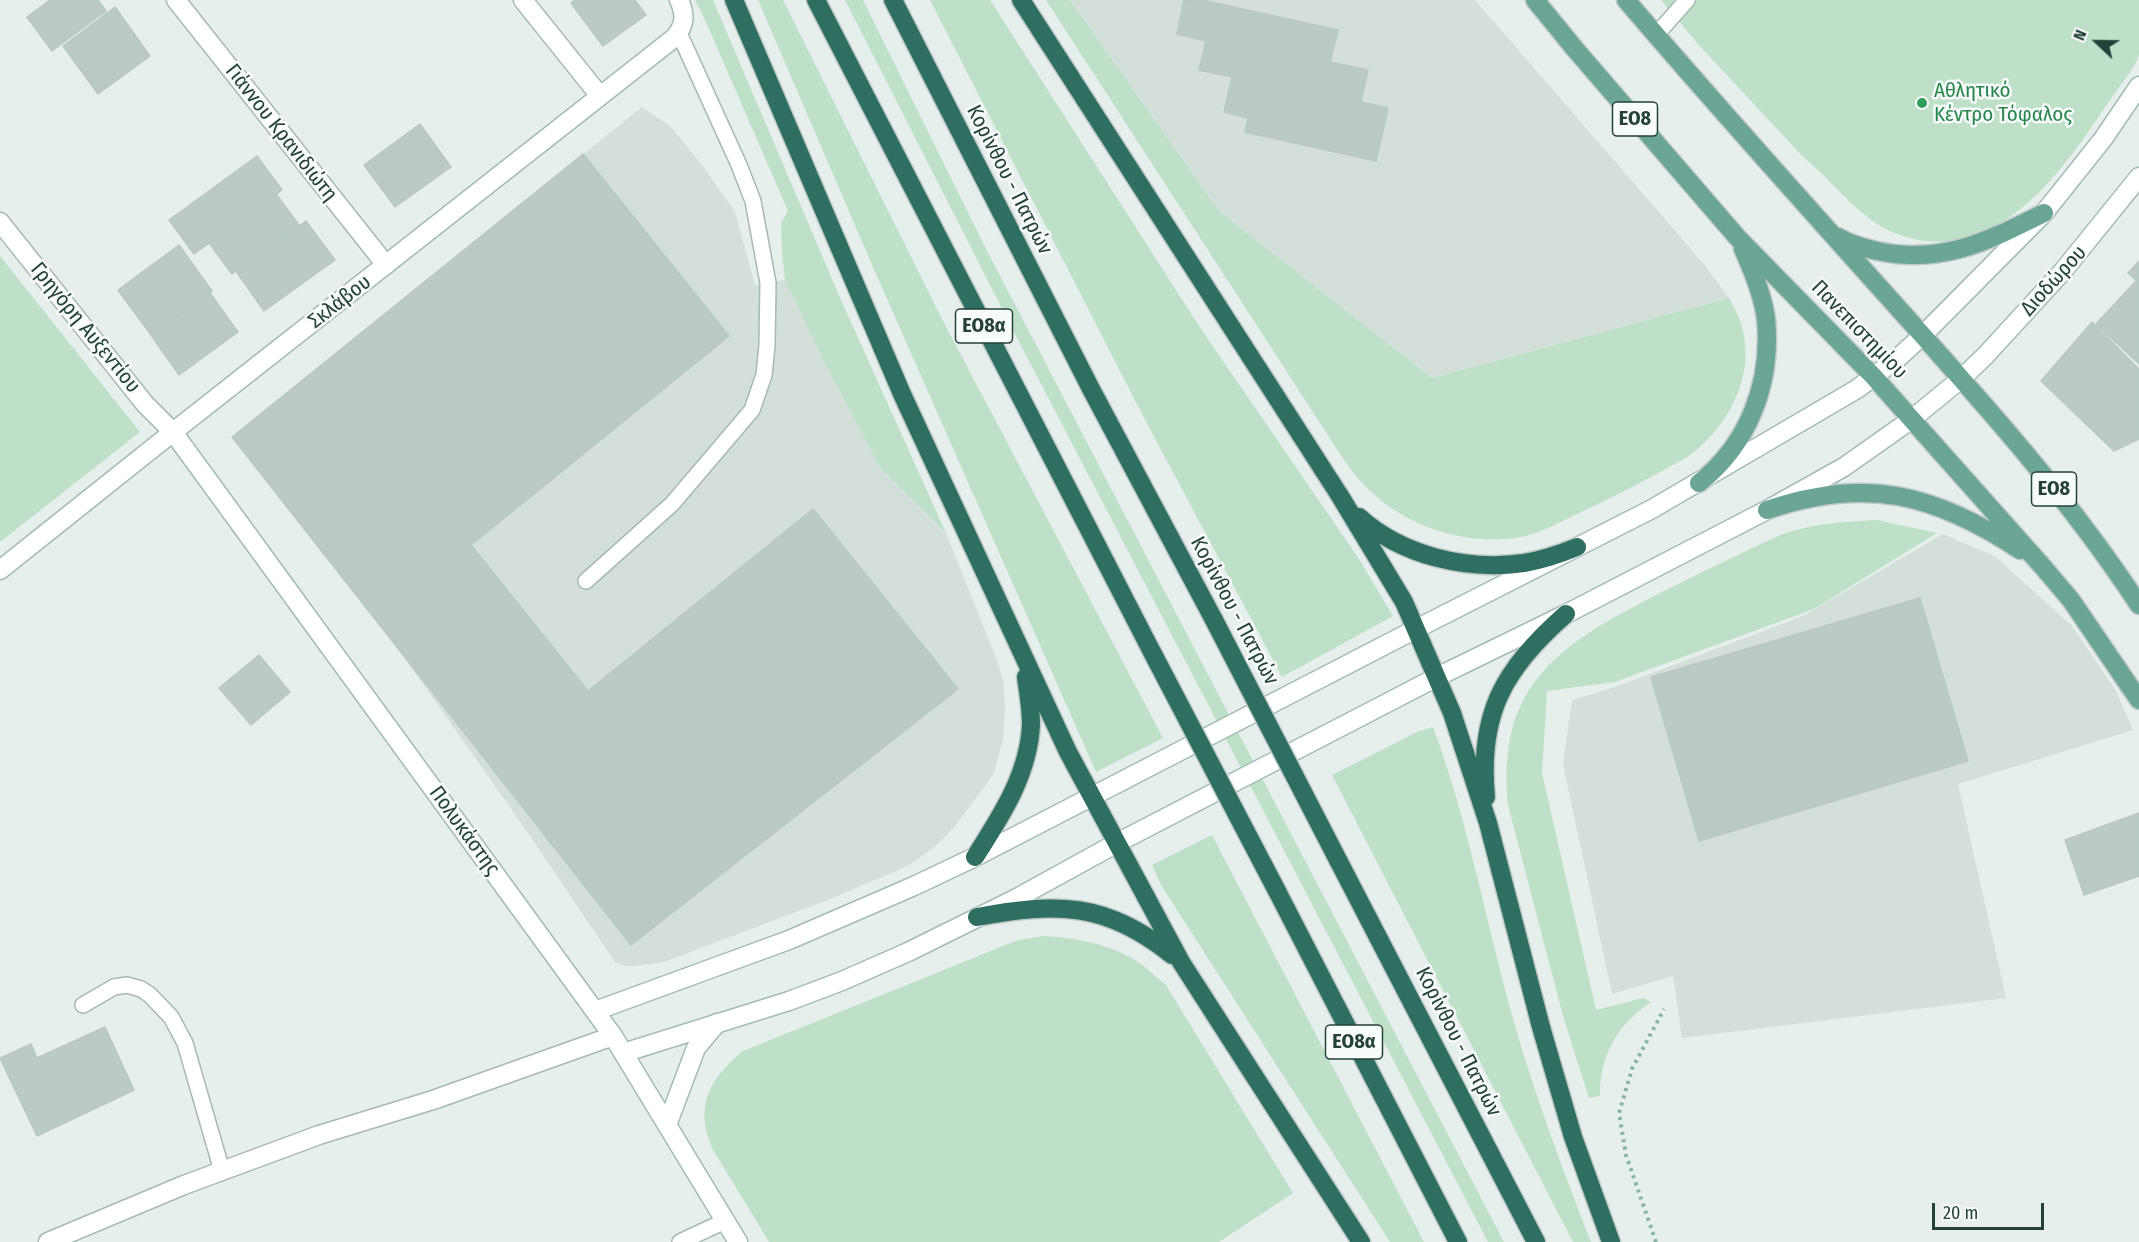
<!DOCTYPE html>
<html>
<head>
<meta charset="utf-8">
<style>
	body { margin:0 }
	#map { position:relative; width:2139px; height:1242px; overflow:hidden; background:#e6efeb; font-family:"Fira Sans Condensed",sans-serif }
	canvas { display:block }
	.north { position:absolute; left:2067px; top:12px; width:60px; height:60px; -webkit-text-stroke:4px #f7fbf9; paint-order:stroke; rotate:292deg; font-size:16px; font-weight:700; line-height:24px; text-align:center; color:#24423a }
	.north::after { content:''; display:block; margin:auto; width:21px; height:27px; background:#24423a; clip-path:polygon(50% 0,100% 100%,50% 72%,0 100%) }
	.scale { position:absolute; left:1932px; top:1203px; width:112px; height:27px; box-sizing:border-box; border:3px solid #24423a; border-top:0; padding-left:8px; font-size:18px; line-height:21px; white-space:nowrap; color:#24423a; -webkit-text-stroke:4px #f7fbf9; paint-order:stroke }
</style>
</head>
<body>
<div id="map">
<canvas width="2139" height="1242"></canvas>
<div class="north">N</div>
<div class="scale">20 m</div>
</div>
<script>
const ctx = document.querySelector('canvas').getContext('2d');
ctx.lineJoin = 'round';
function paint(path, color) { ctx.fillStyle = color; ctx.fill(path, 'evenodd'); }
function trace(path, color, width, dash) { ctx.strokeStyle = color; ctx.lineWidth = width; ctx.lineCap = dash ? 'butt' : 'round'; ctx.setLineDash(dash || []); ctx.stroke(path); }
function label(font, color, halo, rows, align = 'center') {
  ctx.font = font + ' "Fira Sans Condensed",sans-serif'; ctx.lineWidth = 5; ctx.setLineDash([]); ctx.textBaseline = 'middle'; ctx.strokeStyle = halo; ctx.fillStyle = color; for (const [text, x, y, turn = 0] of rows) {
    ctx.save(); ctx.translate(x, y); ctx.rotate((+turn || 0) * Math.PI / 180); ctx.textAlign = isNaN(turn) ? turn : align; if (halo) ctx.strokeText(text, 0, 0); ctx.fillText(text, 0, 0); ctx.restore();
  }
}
paint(new Path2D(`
	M1070,0H1475L1703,263L1729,298L1432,378L1219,211Z
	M642,107L670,126L703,166L735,212L755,285L785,280L825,364L881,469L946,533L998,663L1004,685L1005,713L1003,740L993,775L955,826L939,843L916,861L899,870L825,901L664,962L635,966H625L615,962L521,823L401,653L232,437Z
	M1943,534L1996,557L2072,626L2116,691L2133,730L1958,784L2006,998L1682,1038L1673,976L1612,994L1563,764L1572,700L1615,687L1803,616Z`), '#d4dfda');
paint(new Path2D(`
	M695,0H713L841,300L946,533L881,469L825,364L785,280L782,254L781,223L788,211L706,22Z
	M758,0H783L942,319L1163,738L1096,772L876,274Z
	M845,0H863L985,247L1504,1242H1488L1016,336Z
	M930,0H990L1201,329L1359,559L1393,616L1282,677L1142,414Z
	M1046,0H1070L1219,211L1432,378L1729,298C1733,307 1739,315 1741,324C1757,374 1729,426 1689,456C1652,477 1614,497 1575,515C1556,524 1537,535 1515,538C1460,545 1403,525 1364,485C1351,471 1340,454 1329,437Z
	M1661,0H2139C2139,16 2139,40 2139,55C2137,65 2114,94 2107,104C2063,171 1999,263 1906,237C1861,224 1837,184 1803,157L1698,44Z
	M0,256L140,432L0,542Z
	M1877,520L1937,533L1814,609L1615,682L1547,691L1542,773L1596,1010L1643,998L1651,1002C1618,1024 1599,1056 1600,1096L1589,1098L1563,1016L1508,805C1504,767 1507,724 1529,690C1559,643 1616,616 1664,591C1702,572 1741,553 1780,535C1812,523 1843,522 1877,520Z
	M1433,727C1469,823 1486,924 1514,1022C1535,1096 1563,1170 1591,1242H1573L1332,775L1417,732Z
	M1212,835L1424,1242H1390L1161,885L1152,865Z
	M1044,936C1076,938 1113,944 1141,964C1149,970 1157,978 1166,985L1293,1193L1219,1242H769L713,1150C694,1107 708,1080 743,1051L1018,940Z`), '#bfe0c8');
const building = new Path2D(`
	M50,0H98L106,11L52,51L27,17Z
	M575,0H635L646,15L603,46L571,3Z
	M1184,0H1202L1338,30L1330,62L1368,70L1361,102L1388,108L1376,161L1245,132L1248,118L1224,112L1232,77L1199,70L1206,41L1177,34Z
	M115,7L150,56L98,94L63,46Z
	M420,124L451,167L395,207L364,165Z
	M583,154L729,336L471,545L588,691L813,509L958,689L631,945L232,437Z
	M257,156L282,190L194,254L169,220Z
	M276,194L299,225L232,274L209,243Z
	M306,221L335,260L264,311L236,271Z
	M179,245L212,291L151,335L118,290Z
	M2139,261V283L2128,273Z
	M2136,281L2139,284V364L2096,324Z
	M210,293L238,332L179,375L151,335Z
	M2092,322L2139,369V439L2114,451L2041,381Z
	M1920,598L1968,761L1699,841L1651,677Z
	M259,655L290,692L251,725L219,688Z
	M2139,813V876L2084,895L2065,840Z
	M105,1027L134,1090L37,1136L0,1058L31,1044L37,1058Z`);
paint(building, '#bbcac4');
trace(building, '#b8c9c2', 1.5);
const lane = new Path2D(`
	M1656,35L1687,0
	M586,581L672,504L752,410L764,375L767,345L768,283L753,201L739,165L679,33
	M83,1005L114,987L127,985L141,989L150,995L171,1017L185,1043L222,1171
	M680,1242L725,1221`);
const street = new Path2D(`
	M176,0L386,265
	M523,0L600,96
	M0,222L145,404L173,432
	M48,1242L184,1185L319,1135L433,1100L613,1036`);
const secondary = new Path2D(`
	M173,432L613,1036L738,1242
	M0,570L173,432L674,38C685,26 686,15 679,0
	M595,1011L789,940L914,886L975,857L1416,629L1652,509L1857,389L1898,358L1923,335L2044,213L2103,139L2139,86
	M623,1053L789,1001L842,981L908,952L1017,898L1117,843L1437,677L1566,614L1767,510L1844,467L1912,419L1962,378L1985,356L2063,271L2139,177
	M667,1125L696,1048L717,1023`);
const primary = new Path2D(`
	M1535,0L1575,49L1737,237L1874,377L2043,567L2071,600L2139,700
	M1626,0C1712,101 1801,200 1890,299C1978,397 2067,495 2139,605
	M1838,237C1850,244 1864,248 1877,251C1942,265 1988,241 2044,213
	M1699,483C1749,444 1772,382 1766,319C1763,296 1753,271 1743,249
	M1767,510C1865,476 1935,494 2020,550`);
const highway = new Path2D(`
	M734,0L902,394L1068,752L1181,962L1361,1242
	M816,0L1152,652
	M893,0L1091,389L1214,620
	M1021,0L1340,496L1404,602L1452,713L1488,823L1541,1027L1573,1137L1611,1242
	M1359,517C1402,556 1467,571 1524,563C1542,560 1560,554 1577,547
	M1486,797C1478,714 1504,668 1566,614
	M975,857C1001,816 1029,774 1031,724C1031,708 1028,692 1026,677
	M1338,860L1536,1242
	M1277,891L1458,1242
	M977,917C1056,902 1107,902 1172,955`);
trace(lane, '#a8b8b2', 18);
trace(street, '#a8b8b2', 21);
trace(secondary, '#a4bbb3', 21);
trace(primary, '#c2cac8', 21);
trace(highway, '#c2cac8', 21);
trace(new Path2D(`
	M1656,1242L1626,1155L1619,1113L1632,1069L1664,1009`), '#86b3a5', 4, [3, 4.5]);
trace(lane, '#fff', 15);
trace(street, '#fff', 18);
trace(secondary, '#fff', 18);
trace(primary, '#6aa596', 18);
trace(highway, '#2f6f62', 18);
const highwayBridge = new Path2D(`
	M1214,620L1338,860
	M1152,652L1277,891`);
trace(highwayBridge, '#c2cac8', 21, []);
trace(highwayBridge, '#2f6f62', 18);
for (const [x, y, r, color] of [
	[1922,103,6,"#2e9e5b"]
]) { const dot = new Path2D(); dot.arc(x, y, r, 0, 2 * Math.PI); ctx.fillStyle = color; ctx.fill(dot); trace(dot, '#f7fbf9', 2); }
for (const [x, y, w] of [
	[1635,119,45],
	[984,326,57],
	[2054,489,45],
	[1354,1042,57]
]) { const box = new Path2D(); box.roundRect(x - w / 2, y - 17, w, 34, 4.5); ctx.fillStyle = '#f7fbf9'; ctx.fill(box); trace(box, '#24423a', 1.5); }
label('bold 20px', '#24423a', null, [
	["ΕΟ8",1635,119],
	["ΕΟ8α",984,326],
	["ΕΟ8",2054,489],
	["ΕΟ8α",1354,1042]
]);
label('21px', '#27864d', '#f7fbf9', [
	["Αθλητικό",1934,91],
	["Κέντρο Τόφαλος",1934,115]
], 'left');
label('21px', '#24423a', '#f7fbf9', [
	["Γιάννου Κρανιδιώτη",281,133,52],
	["Κορίνθου - Πατρών",1009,180,63],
	["Διοδώρου",2054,281,-48],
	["Σκλάβου",340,302,-38],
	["Γρηγόρη Αυξεντίου",85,328,51],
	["Πανεπιστημίου",1859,330,46],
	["Κορίνθου - Πατρών",1234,611,62],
	["Πολυκάστης",464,831,54],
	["Κορίνθου - Πατρών",1458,1042,63]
]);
</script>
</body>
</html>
